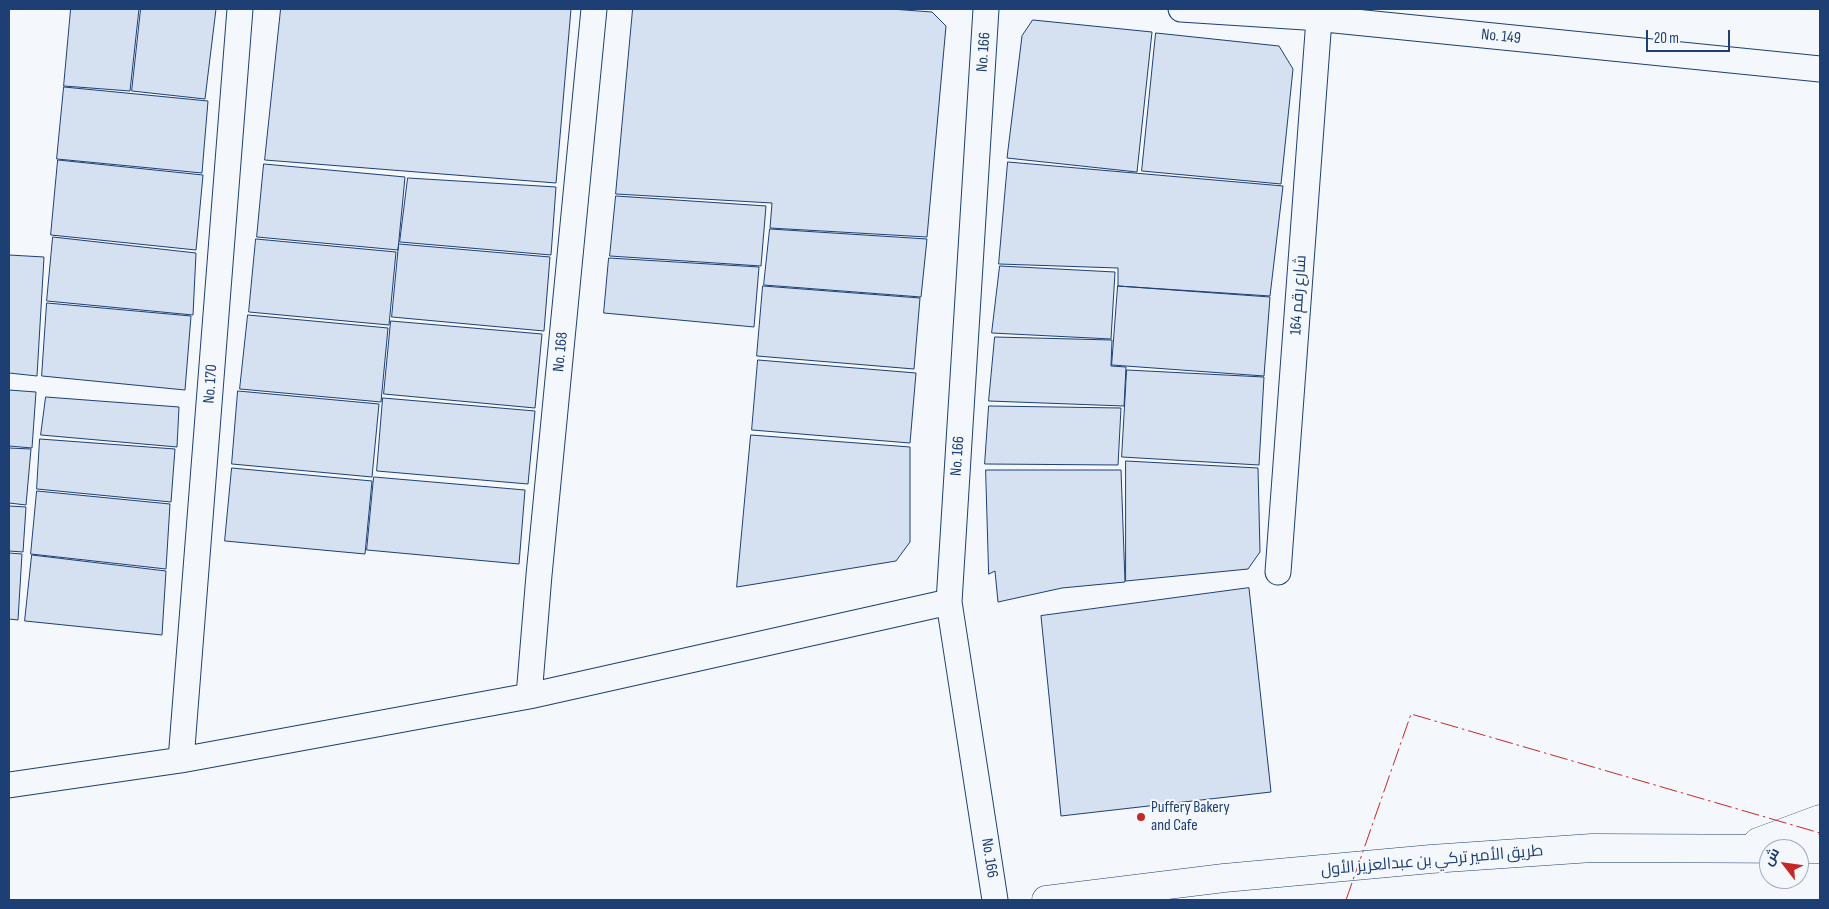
<!DOCTYPE html>
<html>
<head>
<meta charset="utf-8">
<style>
	body { margin:0 }
	#map { position:relative; width:1829px; height:909px; overflow:hidden; background:#f4f7fb; font-family:"Sofia Sans Condensed",Cairo,sans-serif }
	canvas { display:block }
	.frame { position:absolute; inset:0; border:10px solid #1d3f73; pointer-events:none }
	.north { position:absolute; left:1759px; top:839px; width:50px; height:50px; box-sizing:border-box; background:#f4f7fb; border:1px solid #9eadc5; border-radius:50%; rotate:300deg; font-size:14px; font-weight:700; line-height:20px; text-align:center; color:#1d3f73 }
	.north::after { content:''; display:block; margin:auto; width:18px; height:22px; background:#c62828; clip-path:polygon(50% 0,100% 100%,50% 72%,0 100%) }
	.scale { position:absolute; left:1646px; top:30px; width:84px; height:22px; box-sizing:border-box; border:2px solid #1d3f73; border-top:0; padding-left:6px; font-size:15px; line-height:18px; white-space:nowrap; color:#1d3f73; -webkit-text-stroke:4px #f4f7fb; paint-order:stroke }
</style>
</head>
<body>
<div id="map">
<canvas width="1829" height="909"></canvas>
<div class="frame"></div>
<div class="north">ش</div>
<div class="scale">20 m</div>
</div>
<script>
const ctx = document.querySelector('canvas').getContext('2d');
ctx.lineJoin = 'round';
function paint(path, color) { ctx.fillStyle = color; ctx.fill(path, 'evenodd'); }
function trace(path, color, width, dash) { ctx.strokeStyle = color; ctx.lineWidth = width; ctx.lineCap = dash ? 'butt' : 'round'; ctx.setLineDash(dash || []); ctx.stroke(path); }
function label(font, color, halo, rows, align = 'center') {
  ctx.font = font + ' "Sofia Sans Condensed",Cairo,sans-serif'; ctx.lineWidth = 4; ctx.setLineDash([]); ctx.textBaseline = 'middle'; ctx.strokeStyle = halo; ctx.fillStyle = color; for (const [text, x, y, turn = 0] of rows) {
    ctx.save(); ctx.translate(x, y); ctx.rotate((+turn || 0) * Math.PI / 180); ctx.textAlign = isNaN(turn) ? turn : align; if (halo) ctx.strokeText(text, 0, 0); ctx.fillText(text, 0, 0); ctx.restore();
  }
}
const building = new Path2D(`
	M71,9H139L130,91L64,86Z
	M141,9H216L205,99L132,91Z
	M281,9H571L556,183L265,160Z
	M633,9H891L932,12L946,26L927,237L770,228L772,203L616,194Z
	M1033,20L1152,32L1137,172L1007,158L1022,36Z
	M1156,33L1279,46L1293,69L1281,184L1142,171Z
	M64,87L208,101L202,173L57,159Z
	M58,160L203,175L196,250L51,235Z
	M1008,162L1283,186L1270,296L1118,286V268L999,264Z
	M264,164L405,177L398,250L257,237Z
	M408,178L556,187L551,255L400,242Z
	M616,196L766,206L761,266L610,256Z
	M770,229L927,239L921,297L764,285Z
	M53,237L196,253L193,315L47,301Z
	M256,239L396,252L389,325L249,312Z
	M399,244L550,257L544,331L392,317Z
	M9,255L44,257L37,376L9,373Z
	M609,258L759,267L754,327L604,313Z
	M1000,266L1115,272L1111,339L992,333Z
	M763,286L920,298L914,369L757,356Z
	M1118,286L1270,297L1264,376L1112,365Z
	M47,303L191,316L185,390L42,376Z
	M248,315L388,328L381,402L240,389Z
	M391,321L542,334L535,408L384,394Z
	M995,337L1112,340L1111,366L1126,367L1124,406L989,401Z
	M758,360L916,373L910,443L752,430Z
	M1127,370L1264,377L1259,465L1122,457Z
	M9,390L36,392L32,448L9,446Z
	M238,391L379,404L372,477L232,464Z
	M46,397L179,407L177,447L41,435Z
	M383,398L535,411L528,484L377,471Z
	M989,406L1121,408L1118,465L985,464Z
	M751,435L910,447V542L896,561L737,587Z
	M40,439L175,449L171,502L37,489Z
	M9,448L31,449L26,505L9,503Z
	M1126,461L1258,468L1260,552L1248,569L1126,581Z
	M232,468L372,481L365,554L225,541Z
	M986,470H1121L1125,582L1062,588L998,602L995,571L989,574Z
	M374,477L525,490L519,564L367,550Z
	M37,491L170,504L166,569L31,554Z
	M9,506L26,507L23,552L9,551Z
	M9,553L22,554L18,620L9,619Z
	M32,555L166,571L162,635L25,621Z
	M1249,588L1271,792L1061,816L1041,616Z`);
paint(building, '#d5e0f0');
trace(building, '#1d3f73', 1);
const minor = new Path2D(`
	M986,9L949,602L995,900
	M1181,9L1305,17L1820,69
	M1278,572L1319,19
	M529,696L539,575L594,9
	M181,760L240,9
	M9,785L181,760L529,696L949,602`);
const secondary = new Path2D(`
	M1758,842L1820,819
	M1046,900L1224,878L1431,859L1592,848L1820,849`);
trace(minor, '#1d3f73', 27);
trace(secondary, '#1d3f73', 29);
trace(minor, '#f4f7fb', 25);
trace(secondary, '#f4f7fb', 28);
trace(new Path2D(`
	M1346,900L1411,714L1820,833`), '#c62828', 1, [18, 4, 2.5, 4]);
for (const [x, y, r, color] of [
	[1141,817,5,"#c62828"]
]) { const dot = new Path2D(); dot.arc(x, y, r, 0, 2 * Math.PI); ctx.fillStyle = color; ctx.fill(dot); trace(dot, '#f4f7fb', 2); }
label('16px', '#1d3f73', '#f4f7fb', [
	["No. 149",1501,37,6],
	["No. 166",984,52,-86],
	["شارع رقم 164",1299,295,-86],
	["No. 168",561,352,-84],
	["No. 170",211,384,-86],
	["No. 166",958,456,-86],
	["No. 166",989,858,81],
	["طريق الأمير تركي بن عبدالعزيز الأول",1432,861,-5]
]);
label('16px', '#1d3f73', '#f4f7fb', [
	["Puffery Bakery",1151,808],
	["and Cafe",1151,826]
], 'left');
</script>
</body>
</html>
